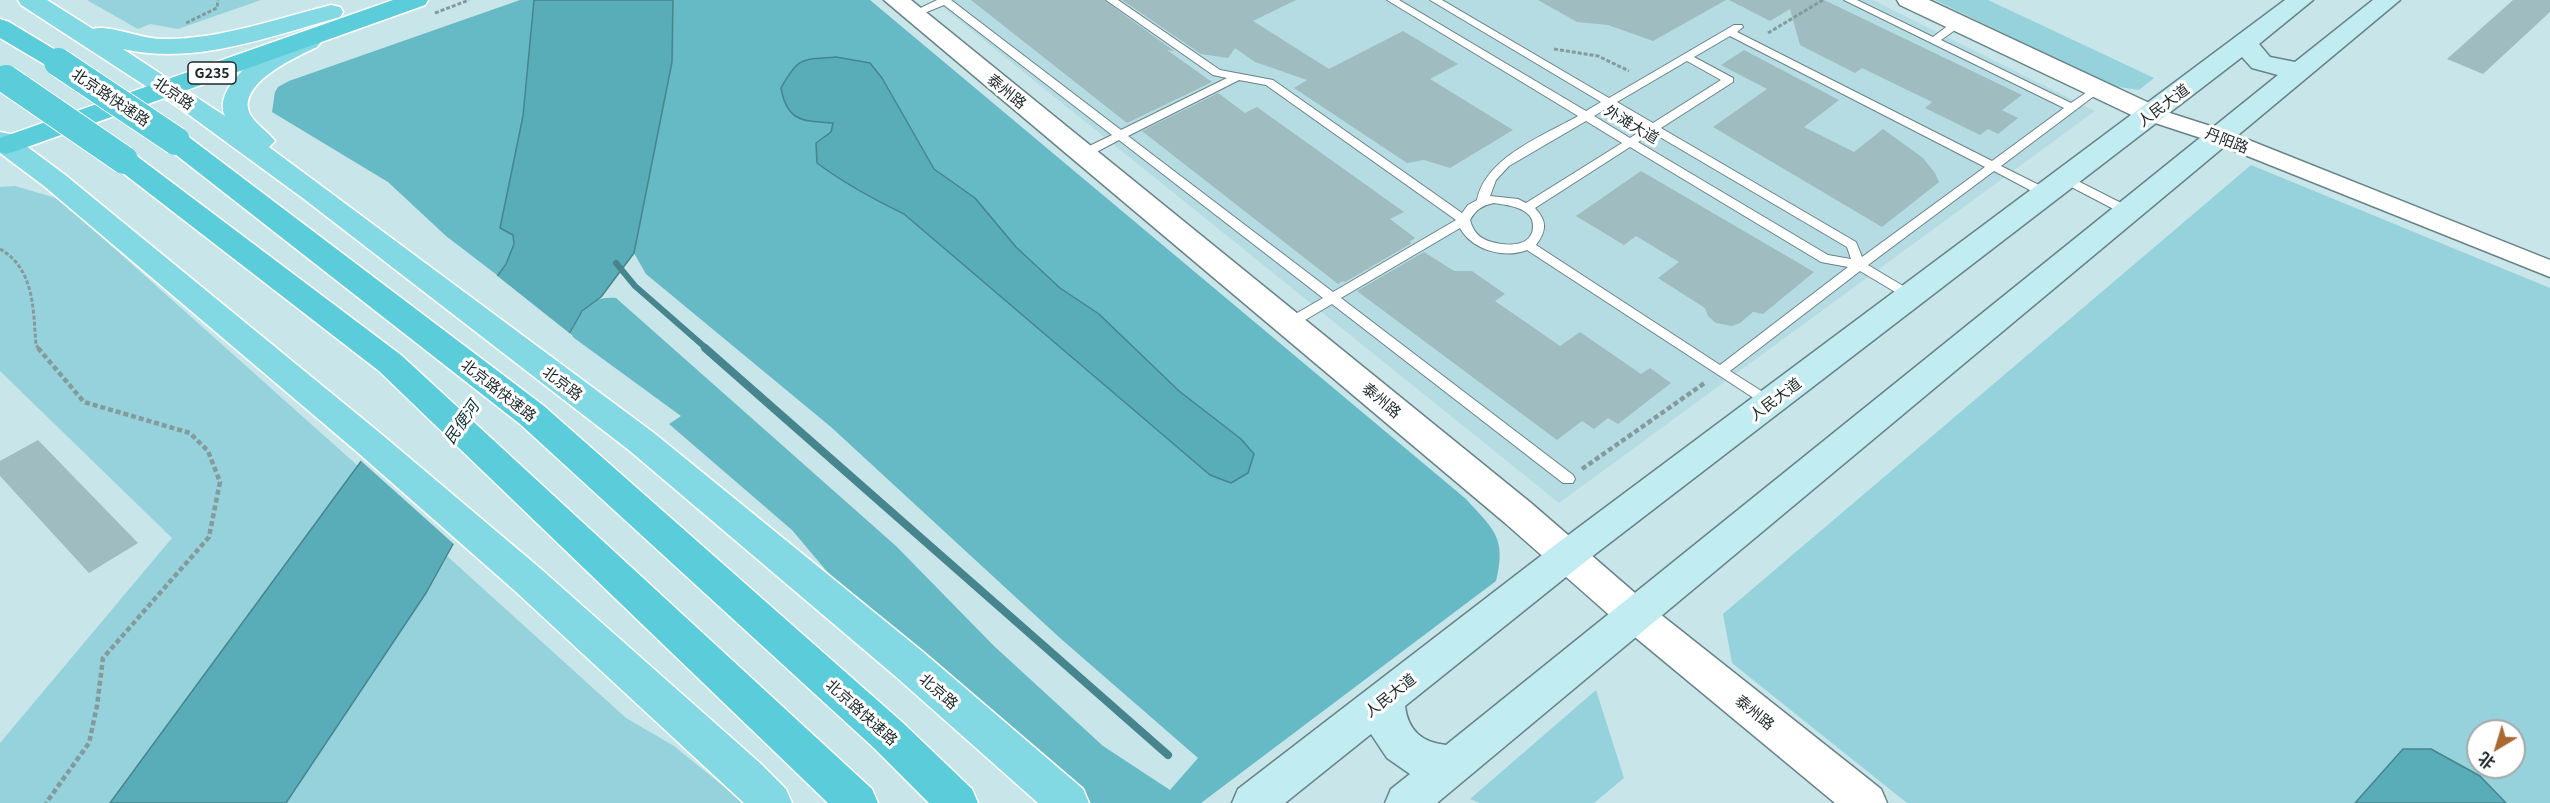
<!DOCTYPE html>
<html>
<head>
<meta charset="utf-8">
<style>
	body { margin:0 }
	#map { position:relative; width:2550px; height:803px; overflow:hidden; background:#c8e5e9; font-family:Georgia,"Noto Sans SC",serif }
	canvas { display:block }
	.north { position:absolute; left:2466px; top:719px; width:60px; height:60px; box-sizing:border-box; background:#fff; border:2px solid #a4a9a9; border-radius:50%; rotate:218deg; font-size:16px; font-weight:700; line-height:24px; text-align:center; color:#1c2829 }
	.north::after { content:''; display:block; margin:auto; width:21px; height:27px; background:#aa6834; clip-path:polygon(50% 0,100% 100%,50% 72%,0 100%) }
</style>
</head>
<body>
<div id="map">
<canvas width="2550" height="803"></canvas>
<div class="north">北</div>
</div>
<script>
const ctx = document.querySelector('canvas').getContext('2d');
ctx.lineJoin = 'round';
function paint(path, color) { ctx.fillStyle = color; ctx.fill(path, 'evenodd'); }
function trace(path, color, width, dash) { ctx.strokeStyle = color; ctx.lineWidth = width; ctx.lineCap = dash ? 'butt' : 'round'; ctx.setLineDash(dash || []); ctx.stroke(path); }
function label(font, color, halo, rows, align = 'center') {
  ctx.font = font + ' Georgia,"Noto Sans SC",serif'; ctx.lineWidth = 6; ctx.setLineDash([]); ctx.textBaseline = 'middle'; ctx.strokeStyle = halo; ctx.fillStyle = color; for (const [text, x, y, turn = 0] of rows) {
    ctx.save(); ctx.translate(x, y); ctx.rotate((+turn || 0) * Math.PI / 180); ctx.textAlign = isNaN(turn) ? turn : align; if (halo) ctx.strokeText(text, 0, 0); ctx.fillText(text, 0, 0); ctx.restore();
  }
}
paint(new Path2D(`
	M934,0H1873L2095,111L1559,503Z`), '#b5dce2');
paint(new Path2D(`
	M87,0H261L178,29L150,24L138,29Z
	M1935,0H1988L2154,78L2139,90L2112,86Z
	M2251,165L2550,288V803H1907L1732,663L1723,614ZM2478,731H2514V767H2478Z
	M15,186L59,199L358,466L110,803H0V743L172,538L0,371V187Z
	M447,556L626,718L674,746L744,803H286L426,593Z
	M1596,690L1624,778L1594,803H1480L1470,799Z`), '#95d2db');
paint(new Path2D(`
	M520,0H534L523,116L500,228L513,235C516,251 506,264 497,275L446,236L388,182L272,112L275,92L278,87L289,81Z
	M673,0H870L1466,499C1493,529 1507,537 1496,581L1201,803H1058L890,646L792,530L669,424L681,416L570,335C582,311 587,296 616,298L896,546L994,646L1103,746L1170,790L1198,758L1060,638L831,427L646,274L634,253L672,62Z`), '#66bac5');
const water = new Path2D(`
	M534,0H673L672,62L634,253L601,297L582,311L426,593L286,803H110L506,264L514,244L513,235L500,228L523,116Z
	M836,57L870,63L882,78L934,169L975,198L1016,247L1060,288L1099,314L1179,391L1241,439L1254,454L1248,473L1231,483L1210,475L904,214C873,199 845,184 817,163L816,143L831,132L833,123C803,121 787,122 781,88C799,56 801,60 836,57Z
	M2403,749H2431L2480,776L2506,803H2355Z`);
paint(water, '#58adb8');
trace(water, '#46858d', 1.5);
paint(new Path2D(`
	M495,274L573,336L456,546L360,460Z`), '#c8e5e9');
trace(new Path2D(`
	M616,263L635,286L707,349`), '#46858d', 6);
trace(new Path2D(`
	M705,348L1168,755`), '#46858d', 8);
paint(new Path2D(`
	M971,0H1104L1174,51L1167,50L1212,82L1127,123Z
	M1122,0H1296L1253,21L1329,69L1403,31L1458,64L1430,79L1513,130L1450,168L1424,160L1407,163L1294,88L1307,80L1255,62L1235,48L1228,58L1201,54Z
	M1538,0H1726L1653,41L1608,25L1577,22Z
	M1729,0H1824L2022,95L2002,110L2018,118L1998,134L1988,129L1980,135L1925,108L1932,102L1862,68L1855,73L1800,45L1790,9L1770,21Z
	M2513,0H2550V12L2483,74L2447,59Z
	M1744,50L1839,100L1804,127L1854,152L1883,129L1923,158L1935,173L1939,182L1882,227L1713,127L1767,89L1721,65Z
	M1218,93L1245,113L1257,107L1404,212L1390,219L1415,238L1409,242L1412,243L1345,282L1343,281L1338,284L1142,131Z
	M1641,171L1814,272L1763,314L1753,312L1740,323L1732,326L1716,323L1708,316L1705,308L1658,278L1679,262L1636,236L1624,245L1576,216Z
	M1424,252L1454,271H1472L1505,294L1495,301L1560,346L1580,332L1641,374L1650,368L1671,383L1618,424L1608,418L1594,429L1582,421L1557,440L1357,291Z
	M38,440L138,543L89,573L0,476V461Z`), '#9fbcc0');
const service = new Path2D(`
	M937,0H951L1121,130L1227,78L1213,75L1106,0H1118L1220,70L1273,80L1462,213L1468,205L1477,200C1486,157 1543,136 1578,116L1387,0H1399L1586,111L1601,102L1430,0H1442L1609,98L1734,25H1742L1743,27L1737,32L1992,161L2064,108L1844,0H1857L1933,37L1954,21H1962V25L1941,40L2071,103L2093,88L2097,87L2102,90L2001,166L2051,191L2053,194L2051,197H2043L1994,171L1868,265L1915,293L1917,296L1915,299H1907L1860,271L1730,371L1774,399L1776,403L1769,408L1527,250C1504,259 1472,250 1460,228L1341,298L1573,475L1575,479L1573,483H1563L1332,304L1295,326H1285L1284,323L1285,320L1323,298L1119,140L1087,157H1079V151L1112,135L944,5L917,16L913,17L908,14ZM1730,36L1985,167L1862,257L1856,242L1661,128L1733,82V78L1694,57ZM1687,61L1721,80L1653,123L1617,102ZM1239,80L1266,85L1456,220L1333,292L1128,136ZM1609,107L1645,128L1630,138L1594,116ZM1586,121L1622,143L1526,203L1518,199L1490,196L1496,180L1509,166ZM1653,133L1847,247L1851,259L1828,255L1638,142ZM1630,147L1821,262L1848,267L1720,365L1536,245C1547,230 1547,221 1535,208ZM1494,203C1506,205 1520,206 1529,215C1532,218 1533,222 1533,227C1532,248 1505,246 1492,242C1480,239 1473,232 1470,220C1475,210 1483,205 1494,203Z
	M2066,175L2131,208L2133,211L2131,214H2123L2062,182L2060,179L2062,176Z`);
const minor = new Path2D(`
	M2151,107L2226,131L2550,260V277L2210,141L2143,119L2140,114L2143,109Z`);
const tertiary = new Path2D(`
	M884,0H911L1531,503L1650,606L1881,789L1887,803H1835L1624,628L1505,523Z
	M1897,0H1929L2160,108L2164,114L2160,120L2151,122L2142,120L1900,5Z`);
const secondary = new Path2D(`
	M2285,0H2313L2259,44L2270,57L2295,62L2373,0H2400L1437,803H1385L1391,789L1410,774L1387,758L1371,734L1285,803H1232L1238,789L1555,545ZM2242,57L2252,68L2278,75L1446,745C1422,742 1408,731 1405,706L1581,565Z`);
const primary = new Path2D(`
	M18,0H47L93,29C107,24 140,38 160,39C219,40 275,19 331,5L340,7L343,12L340,17C271,36 195,66 123,49L225,116C209,82 287,29 317,37L321,42L317,47C298,56 244,80 248,108C250,121 267,130 275,141L269,147L654,433L923,652L1083,789L1089,803H1038L895,676L630,451L304,199L181,109L21,5Z
	M0,132L10,134L64,174L380,433L541,569L760,763L786,789L792,803H744L515,591L356,451L44,186L0,153Z`);
const trunk = new Path2D(`
	M393,0H428L425,5L16,151L6,154L0,152V138Z
	M0,19L9,22L67,57L71,62L67,67L58,70L49,67L0,38Z
	M176,133L186,135L544,406L902,722L972,789L978,803H929L874,748L520,424L166,147L162,141L166,135Z
	M124,151L134,154L401,355L872,789L878,803H828L379,371L114,166L110,160L114,154Z`);
trace(service, '#688387', 2);
trace(minor, '#688387', 3);
trace(tertiary, '#688387', 3);
trace(secondary, '#688387', 3);
trace(primary, '#fff', 3);
trace(trunk, '#fff', 3);
trace(new Path2D(`
	M435,13L469,0
	M186,23L217,8L218,0
	M1768,33L1823,0
	M1554,49L1598,56L1629,71
	M0,249C35,269 33,310 36,345L39,349`), '#849a9d', 3, [4, 2]);
trace(new Path2D(`
	M38,348L84,402L190,433L208,451L220,482L209,537L103,658L97,706L89,743L46,803
	M1582,469L1706,382`), '#849a9d', 4.5, [5, 3]);
paint(service, '#fff');
paint(minor, '#fff');
paint(tertiary, '#fff');
paint(secondary, '#c1ecf1');
paint(primary, '#83d9e3');
paint(trunk, '#5accda');
const trunkBridge = new Path2D(`
	M58,62L176,141
	M6,79L124,160`);
trace(trunkBridge, '#fff', 30, []);
trace(trunkBridge, '#5accda', 28);
for (const [x, y, w] of [
	[212,73,48]
]) { const box = new Path2D(); box.roundRect(x - w / 2, y - 11, w, 22, 4.5); ctx.fillStyle = '#fff'; ctx.fill(box); trace(box, '#1c2829', 1.5); }
label('bold 14px', '#1c2829', null, [
	["G235",212,73]
]);
label('15px', '#1c2829', '#fff', [
	["泰州路",1007,91,39],
	["北京路",174,93,34],
	["北京路快速路",111,97,34],
	["人民大道",2163,105,-37],
	["外滩大道",1632,124,31],
	["丹阳路",2227,140,21],
	["北京路",563,383,37],
	["北京路快速路",499,390,38],
	["人民大道",1775,399,-37],
	["泰州路",1382,400,40],
	["北京路",939,691,41],
	["人民大道",1390,695,-38],
	["北京路快速路",862,712,42],
	["泰州路",1755,712,39]
]);
label('italic 16px', '#073137', '#fff', [
	["民便河",461,422,-55]
]);
</script>
</body>
</html>
